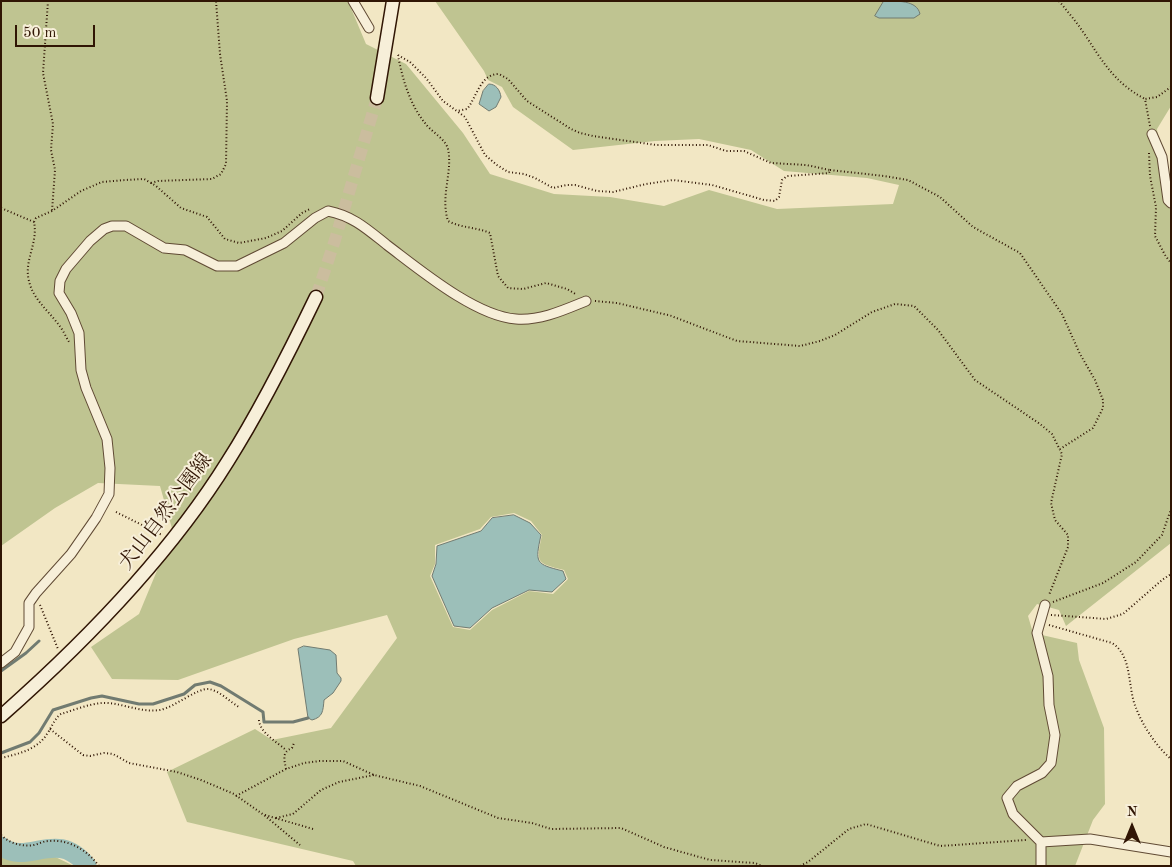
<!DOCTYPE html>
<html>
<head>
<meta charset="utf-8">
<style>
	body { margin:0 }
	#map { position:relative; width:1172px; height:867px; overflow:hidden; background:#f2e7c4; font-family:"Old Standard TT",serif }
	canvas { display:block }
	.frame { position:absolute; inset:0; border:2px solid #301504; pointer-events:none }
	.north { position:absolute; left:1107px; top:802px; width:50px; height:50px; -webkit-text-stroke:4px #f7efd9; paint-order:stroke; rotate:0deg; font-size:14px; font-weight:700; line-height:20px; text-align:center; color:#301504 }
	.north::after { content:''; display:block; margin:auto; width:18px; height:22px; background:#301504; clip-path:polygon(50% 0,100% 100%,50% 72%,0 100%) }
	.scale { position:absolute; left:15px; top:25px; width:80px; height:22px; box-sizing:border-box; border:2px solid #301504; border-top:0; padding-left:6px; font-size:15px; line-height:18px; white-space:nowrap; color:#301504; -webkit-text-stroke:4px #f7efd9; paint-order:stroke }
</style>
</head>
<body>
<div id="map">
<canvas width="1172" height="867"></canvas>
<div class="frame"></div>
<div class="north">N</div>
<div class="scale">50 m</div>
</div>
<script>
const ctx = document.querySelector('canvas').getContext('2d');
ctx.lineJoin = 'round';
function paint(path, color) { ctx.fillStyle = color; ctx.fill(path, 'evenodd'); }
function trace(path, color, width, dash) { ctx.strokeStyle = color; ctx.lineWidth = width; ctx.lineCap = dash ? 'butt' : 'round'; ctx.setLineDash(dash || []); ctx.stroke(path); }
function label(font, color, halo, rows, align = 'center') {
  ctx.font = font + ' "Old Standard TT","Noto Serif JP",serif'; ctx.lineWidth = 4; ctx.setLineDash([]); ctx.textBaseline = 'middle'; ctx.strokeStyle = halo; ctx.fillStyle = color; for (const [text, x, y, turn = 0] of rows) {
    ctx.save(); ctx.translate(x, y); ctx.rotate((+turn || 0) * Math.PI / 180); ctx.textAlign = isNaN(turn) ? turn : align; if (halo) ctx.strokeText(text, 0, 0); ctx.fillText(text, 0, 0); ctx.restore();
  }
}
paint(new Path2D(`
	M1,1H348L366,44L406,64L463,133L490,174L554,194L610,197L664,206L709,190L777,209L893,204L899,185L867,178L784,171L751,150L699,139L655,141L573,150L513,107L502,87L488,80L484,71L435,1H1171V106L1157,129L1166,203L1171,210V543L1066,626L1059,610L1037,604L1028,616L1033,633L1077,643L1079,660L1104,728L1105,804L1093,820L1075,866H356L353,861L187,822L167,772L255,729L272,740L331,728L397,638L387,615L294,639L178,680L112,679L91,647L139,614L173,532L160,486L98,483L55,508L1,546ZM514,513L531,521L542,535C536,563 536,563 564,570L568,579L553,594L529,591L492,610L470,630L453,627L430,576L435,564V545L480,529L491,517Z
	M45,852L74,866H1V854L22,858Z`), '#bfc491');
const water = new Path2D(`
	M884,1C897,1 917,0 920,14L914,18H879L875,16Z
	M489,84C496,84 500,90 501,97L496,107L489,111L479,104L483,91Z
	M514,515L530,523L541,535C535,563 535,564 563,571L566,579L552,592L529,590L492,608L470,628L454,626L432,576L436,564L437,546L481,531L492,518Z
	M304,646L330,650L336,655L337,673L341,678V681L333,693L324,700C323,711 323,717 312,720L308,718L298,649Z`);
paint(water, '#9cbfb9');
trace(water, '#717b71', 1);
trace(new Path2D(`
	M1,671L26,653L39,641
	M1,753L30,742L39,733L53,710L91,698L102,696L139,704H153L184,694L195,685L210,682L221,686L263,712L264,722H293L308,718`), '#717b71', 3);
trace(new Path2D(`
	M1,846C29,867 56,827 87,866`), '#9cbfb9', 19);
trace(new Path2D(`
	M316,297L335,240L377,98`), '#cbbd9e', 12, [12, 6]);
const street = new Path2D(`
	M353,1L369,28
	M1152,134L1162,157L1168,200L1171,203
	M1,663L15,652L29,627V603L36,593L71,554L96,518L109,494L110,468L107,439L86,388L81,370L79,333L71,313L59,293L60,281L66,269L90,241L104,229L112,226H126L164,248L185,250L217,266H237L284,243L315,218L328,211C353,216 367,229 387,245C419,269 475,316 516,319C540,321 564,310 586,301
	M1041,842L1090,839L1171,852
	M1041,866V842L1013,814L1007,798L1017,786L1042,773L1051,763L1055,735L1049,705L1048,676L1037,633L1045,605`);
const secondary = new Path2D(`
	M377,98L393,1
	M1,716C85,642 169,556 228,461C261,409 289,353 316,297`);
trace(street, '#604a34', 11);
trace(secondary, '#301504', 15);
trace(new Path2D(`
	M48,1L43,73L53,124L51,150L55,170L52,211
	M1059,1C1067,11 1076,21 1083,32C1102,60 1113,82 1145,99
	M398,55C402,78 410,105 425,123C431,132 445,138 448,149C453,172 440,196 448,221C461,228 476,227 490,233L498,276L508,288L523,289L546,283L567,289L577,295
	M398,55L410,62L426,78L443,101L465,117L485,155L497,165L508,172L524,174L535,178L553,188L567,185H575L597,191L613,192L646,184L673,180L712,185L764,200L775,201L779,197L782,180L787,176L829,173L830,170L806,165L771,163L744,151H726L708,145H656L593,136L580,133L571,129L527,101L508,79L499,74C480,74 477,97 467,109L457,111
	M1150,126L1145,99L1157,97L1171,87
	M1149,153L1150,176L1156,207L1155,236L1165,255L1171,263
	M830,170L884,176L908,180L940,197L973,227L1020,253L1062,314L1080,354L1095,380L1103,400V408L1093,428L1060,449
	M151,183L158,181L212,179L221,174L226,164L227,101L220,54L216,1
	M1,208L34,222C38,242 26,257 28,276C31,298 47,309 59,325C63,330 66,337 69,342
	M34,222L36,218L52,211L81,191L102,182L125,180L144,179L156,186L181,208L207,217L225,239L239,243L266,238L282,231L302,213L310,209
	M595,301L617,303L672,316L674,317L737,341L800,346L820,341L835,335L872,312L895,304L914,306L938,330L975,380L1040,424L1052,434L1062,454L1051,503L1055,520L1068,535V547L1049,595
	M116,512L162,535
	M1053,602L1103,583L1136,562L1162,535L1171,509
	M40,605L58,649
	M1051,615L1106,619L1123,614L1162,580L1171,574
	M1049,625L1112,643C1133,656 1127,687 1136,708C1143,726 1156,746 1171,759
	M259,720C260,733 277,742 286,750
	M50,729L83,755L90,756L104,753L113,754L129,763L177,772L201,780L234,794L264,815L300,845
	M1,758C18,754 37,750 47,734C52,727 54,719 61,714C74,710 89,704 102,703C121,702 139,713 160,710C175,707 197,688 209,689C220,691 230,702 239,707
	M286,769C284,759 282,752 292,748L294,743
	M236,796L286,769L304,763L320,761H343L374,775L420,786L498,818L532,823L551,829L621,828L664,847L710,860L755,863L762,866
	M265,815L313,829
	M276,818L293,814L321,790L339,782L374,775
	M1,835C9,843 22,847 34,845C39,844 43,841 49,841C69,839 87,850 99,866
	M800,866L808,862L849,829L866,824L940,846L1026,840`), '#301504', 2, [1, 2.5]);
trace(street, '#f7efd9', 9);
trace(secondary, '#f7efd9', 12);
label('20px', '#301504', '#f7efd9', [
	["犬山自然公園線",166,512,-53]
]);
</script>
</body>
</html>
